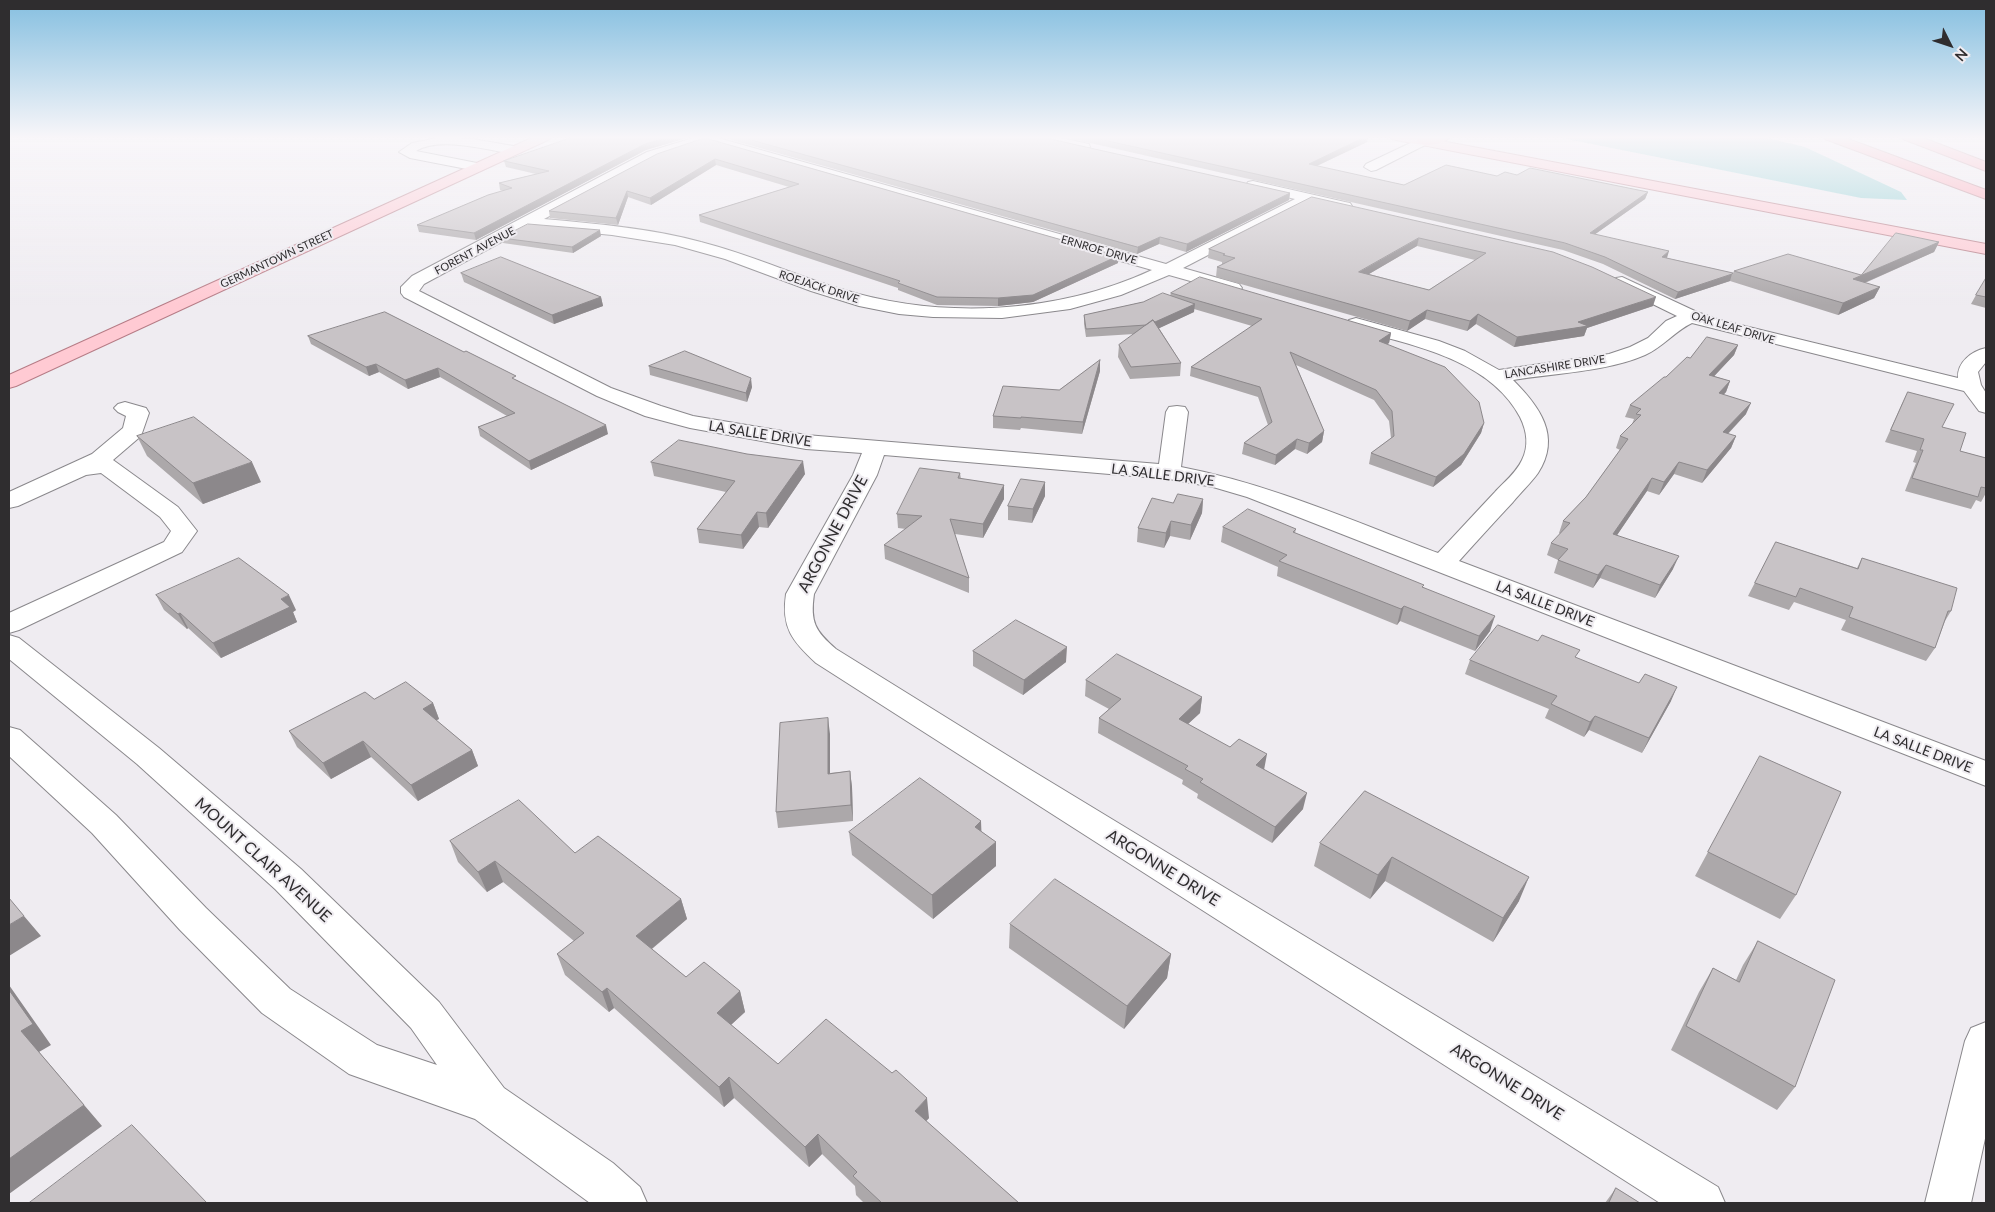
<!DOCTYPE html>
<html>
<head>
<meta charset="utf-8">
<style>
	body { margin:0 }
	#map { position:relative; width:1995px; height:1212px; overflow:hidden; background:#efecf1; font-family:Lato,sans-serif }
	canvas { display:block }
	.frame { position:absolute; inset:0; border:10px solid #2f2d2f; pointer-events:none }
	.north { position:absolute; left:1925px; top:20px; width:50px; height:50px; -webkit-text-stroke:4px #efecf1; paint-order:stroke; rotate:131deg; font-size:14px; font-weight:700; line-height:20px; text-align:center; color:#2f2d2f }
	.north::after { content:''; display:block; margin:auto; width:18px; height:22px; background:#2f2d2f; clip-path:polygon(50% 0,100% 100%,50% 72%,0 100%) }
</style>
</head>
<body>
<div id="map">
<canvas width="1995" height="1212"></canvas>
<div class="frame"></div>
<div class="north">N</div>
</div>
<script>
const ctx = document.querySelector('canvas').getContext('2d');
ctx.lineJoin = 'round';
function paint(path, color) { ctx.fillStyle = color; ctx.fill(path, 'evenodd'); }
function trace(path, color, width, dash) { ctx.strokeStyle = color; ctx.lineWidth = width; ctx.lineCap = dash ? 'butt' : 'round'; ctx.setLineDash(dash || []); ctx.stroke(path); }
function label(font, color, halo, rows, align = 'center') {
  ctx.font = font + ' Lato,sans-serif'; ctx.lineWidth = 4; ctx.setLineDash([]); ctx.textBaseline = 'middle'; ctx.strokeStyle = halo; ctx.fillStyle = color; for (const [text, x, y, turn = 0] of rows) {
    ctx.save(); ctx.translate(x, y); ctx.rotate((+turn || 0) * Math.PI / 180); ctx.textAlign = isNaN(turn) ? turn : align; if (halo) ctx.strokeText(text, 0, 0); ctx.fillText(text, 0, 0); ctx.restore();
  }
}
paint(new Path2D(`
	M1563,136H1759L1805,147L1901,192L1907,200L1861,198L1562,138Z`), '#91d0d4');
const minor = new Path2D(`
	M692,136H711L1166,264L1295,199L1248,188L1246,185L1248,182L1253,181L1345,202L1350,203L1352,206L1350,209L1345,210L1310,202L1183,268L1239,284L1242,288L1239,292L1233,293L1169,275L1121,295L1070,309L1002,318L933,317L899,314L859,306L811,291L725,259L675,245L612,235L529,227L424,284L419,291L611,388L661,406L693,416L806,435L1159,464L1166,412L1169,407L1177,406L1185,407L1188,412L1181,467C1270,484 1353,521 1438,553C1457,533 1476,512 1495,492C1504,482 1516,473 1522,460C1529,446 1527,431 1520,417C1489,358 1408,344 1349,328L1347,324L1349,320L1356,318L1439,341L1465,351L1499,370L1609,354L1630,347L1648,338L1666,321L1677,316L1616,286L1613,282L1616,278L1622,277L1697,312L1720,320L1958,378C1957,362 1972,351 1986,348V362L1978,372L1981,385L1986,393V413L1979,411L1964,391L1692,323C1675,331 1663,347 1645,355C1606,372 1555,373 1513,380C1539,406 1562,436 1538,473C1531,483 1521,492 1513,502C1495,521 1477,541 1459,561L1986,761V786L1247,497L1213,487L1169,479L884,455L877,475L814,594C810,622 815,631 836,649L1026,767L1718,1187L1725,1203H1660L816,663C792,641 781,627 786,594L853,475L862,453L806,449L690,428L645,416L597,396L404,297L401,293V287L412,276L647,152L693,138ZM706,142L1152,270C1057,314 941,320 841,289C794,275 749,254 701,242C650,228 597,224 544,219L657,158Z
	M1031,136H1052L1089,144L1090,147L1084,151L1033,139Z
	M443,137L473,139L519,147L521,150L514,154C487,150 440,136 416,151L482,164L484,167L482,170L477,171L410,158L399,152L412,143Z
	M1423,137L1427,138L1429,141L1427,144L1376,170L1371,171L1364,167L1366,164Z
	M125,402L146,408L149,413L141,436L113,460L178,507L197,531L182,552L19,630L9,633V613L164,542L171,531L160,517L101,473L86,475L18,506L9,508V492L92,454L123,428L126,416L118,412L114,408L118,404Z
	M9,635L19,638L159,748L301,869L439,1002L504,1088L613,1163L640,1187L647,1203H590L475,1119L349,1074L262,1013L180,930L92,833L9,756V727L20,730L116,815L206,908L290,989L377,1045L437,1065L411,1028L275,889L137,764L9,659Z
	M1986,1022V1134L1971,1203H1925L1965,1041L1971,1028Z`);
const major = new Path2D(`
	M536,136H552L550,139L16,386L9,388V375Z
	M1390,136H1415L1986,244V254L1396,140L1392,139Z`);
const highway = new Path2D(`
	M1435,136H1451C1445,144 1424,149 1417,141L1419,138Z
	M1823,136H1840L1986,190V199L1825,139Z
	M1901,136H1918L1986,162V171L1903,139Z`);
trace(minor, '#8a888c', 2);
trace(major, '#b67c86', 2);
trace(highway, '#b67c86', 2);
paint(minor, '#fff');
paint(major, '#ffcad3');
paint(highway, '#ffa6b5');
paint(new Path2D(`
	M717,136H1037L1290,193L1289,200L1186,252L1159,244L1137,254Z
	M1059,136H1368L1367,142L1317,166L1404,185L1517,175L1648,192L1645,199L1595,234L1667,258L1733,273L1734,271L1861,275L1939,242L1934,252L1865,283L1880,287L1874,298L1838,315L1730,281L1675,299L1603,264L1563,250Z
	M690,137L646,150L476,240L419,232L417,225L503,191L500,190L499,183L536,174L506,167L504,161Z
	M705,138L1118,256V263L1033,302L998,306L937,305L898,290V288L700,222L699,215L789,187L716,165L651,205L628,197L618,225L550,218L549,211Z
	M1312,197L1653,306L1587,328L1584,336L1514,347L1476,324L1467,331L1425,319L1407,331L1216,277L1217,267L1223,264H1222V262L1208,258L1209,249ZM1417,246L1475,260L1429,290L1369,274Z
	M601,236L573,253L503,243L501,238Z
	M461,273L601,297L603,306L554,324L464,282Z
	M1986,278V308L1971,304L1976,295Z
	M1171,293L1391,333L1389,343L1387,344L1484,423L1481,433L1461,465L1433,487L1369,464L1371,453L1391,438L1389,421L1374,400L1296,365L1324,431L1322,442L1307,454L1295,449L1275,465L1242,454L1244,443L1268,425L1258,397L1190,376L1191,367L1252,326L1194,309V312L1159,328L1181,363L1180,376L1130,379L1118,357L1119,345L1134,334L1086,337L1084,324V315L1170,296Z
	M308,336L517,380L608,434L531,470L480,436L478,427L507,416L440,377L408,389L379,372L369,376L311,344Z
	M1738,345L1734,355L1714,376L1730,381L1726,392L1723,395L1746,414L1728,434L1736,436L1731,448L1702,483L1674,474L1659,495L1647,491L1617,535L1673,569L1655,598L1600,578L1593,588L1554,573L1558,560L1547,555L1551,543L1560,534L1559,533L1563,521L1586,497L1620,450L1616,448L1620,436L1632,424L1634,419L1625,417L1630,405L1690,358Z
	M1100,360V371L1082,434L1021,428L1020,430L993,428V416L1059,390Z
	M649,366L752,387L747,402L650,375Z
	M1908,392L1942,427L1960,451L1986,458V493L1981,502L1976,500L1971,509L1905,491L1916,463L1913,462L1917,451L1885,442L1902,404Z
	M137,436L261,482L203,504L147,456Z
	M651,462L805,474L768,528L759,527L743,549L699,543L697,529L726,492L654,476Z
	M960,473L961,479L1004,485V499L983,538L955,534L969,578V593L885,559L884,545L906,529L898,528L897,514Z
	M1045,482V496L1032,523L1008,520V506Z
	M1203,499L1202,513L1190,540L1170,536L1164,548L1137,542L1138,528L1173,503Z
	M1223,527L1296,529L1295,533L1423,587L1490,631L1475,651L1400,621L1397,625L1277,576L1278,567L1221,542Z
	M1776,542L1857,568L1862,558L1951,611L1945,621L1935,648L1926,661L1841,630L1846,620L1794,602L1789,610L1748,596Z
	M156,595L296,610L293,612L297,622L221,658L188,628L187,629L164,610Z
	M973,651L1066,662L1023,695L973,666Z
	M1576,658L1671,701L1642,753L1589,730L1584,737L1545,718L1549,709L1465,674L1470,660Z
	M1086,680L1202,697L1200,713L1188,724L1264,769L1303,809L1272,843L1197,798L1198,794L1182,784L1183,780L1098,733L1099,718L1109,709L1085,696Z
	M374,699L433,703L439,719L436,720L472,750L478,766L418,801L371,757L331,779L297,747L289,731Z
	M830,734V773L850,771L852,787L853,821L778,828L776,812Z
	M1747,780L1796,895L1780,919L1695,876Z
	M1365,791L1519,901L1493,942L1385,881L1370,899L1314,866L1320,843Z
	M849,832H982L996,842V866L933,919L852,855Z
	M450,841L575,853L681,899L687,919L652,949L686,977L740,991L745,1012L731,1025L778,1064L929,1118L926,1121L1019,1203H864L856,1195L855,1186L822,1154L809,1167L734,1098L724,1107L614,1008L609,1012L565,975L557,954L574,941L503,882L487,892L458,862Z
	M1010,924L1171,954L1167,978L1124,1029L1009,948Z
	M1758,941L1795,1087L1777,1110L1671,1050L1699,992L1713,968L1736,980L1743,965Z
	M1616,1188L1640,1203H1605Z`), '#aca8aa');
paint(new Path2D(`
	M673,136H691L690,137L646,150L476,240L474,233L645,144Z
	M1368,136L1367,142L1308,170L1309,164Z
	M715,159L716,165L651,205L650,198Z
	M627,191L628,197L618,225L616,218Z
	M1648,192L1645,199L1587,240L1590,233Z
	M1290,193L1289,200L1186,252L1187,244Z
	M600,230L601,236L573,253L572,247Z
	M1160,237L1159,244L1137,254L1138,247Z
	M1419,238L1417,246L1357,281L1359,272Z
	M1939,242L1934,252L1848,290L1853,279Z
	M1669,251L1667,258L1662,257Z
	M1118,256V263L1033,302L998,306V298Z
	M1732,274L1730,281L1675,299L1678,292Z
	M1880,287L1874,298L1838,315L1843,303Z
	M601,297L603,306L554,324L552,315Z
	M1656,297L1653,306L1587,328L1584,336L1514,347L1517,337L1578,322Z
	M1195,304L1194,312L1149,333L1150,324Z
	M1427,310L1425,319L1407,331L1410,321Z
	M1478,314L1476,324L1467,331L1470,321Z
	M1391,333L1389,343L1377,351L1379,341Z
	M1738,345L1734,355L1705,386L1709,375Z
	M1100,360V371L1082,434L1083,422Z
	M376,364L379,372L369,376L366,367Z
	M438,368L440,377L408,389L405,380Z
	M751,378L752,387L747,402L746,393Z
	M1730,381L1726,392L1714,405L1719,393Z
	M1751,403L1746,414L1718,444L1723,432Z
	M1484,423L1481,433L1461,465L1433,487L1436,477Z
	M606,425L608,434L531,470L529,461Z
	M1324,431L1322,442L1307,454L1309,443Z
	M1736,436L1731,448L1702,483L1707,470Z
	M1297,439L1295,449L1275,465L1276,455Z
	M803,461L805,474L768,528L766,513Z
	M252,462L261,482L203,504L193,483Z
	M1679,462L1674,474L1659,495L1664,482Z
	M1652,478L1647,491L1609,547L1613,534Z
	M1045,482V496L1032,523L1033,509Z
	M1004,485V499L983,538V524Z
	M1203,499L1202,513L1190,540L1191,525Z
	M757,512L759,527L743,549L741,535Z
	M1171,521L1170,536L1164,548L1166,533Z
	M1679,556L1673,569L1655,598L1660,585Z
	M1606,565L1600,578L1593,588L1598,575Z
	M289,595L296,610L293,612L297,622L221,658L213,643L281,599Z
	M1404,606L1400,621L1397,625L1401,609Z
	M180,613L188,628L187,629L178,614Z
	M1495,616L1490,631L1475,651L1479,636Z
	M1067,647L1066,662L1023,695L1024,680Z
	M1677,687L1671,701L1642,753L1649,738Z
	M1202,697L1200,713L1177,734L1179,719Z
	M433,703L439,719L429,724L423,709Z
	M1595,716L1589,730L1584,737L1590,722Z
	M828,718L830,734V790L828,774Z
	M363,741L371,757L331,779L323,763Z
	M472,750L478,766L418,801L411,785Z
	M1267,754L1264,770L1256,765Z
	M850,771L852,787L853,821L851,805Z
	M1307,793L1303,809L1272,843L1275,827Z
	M981,821L982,845L975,827Z
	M996,842V866L933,919L932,895Z
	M1392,857L1385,881L1370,899L1378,875Z
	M495,861L503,882L487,892L478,872Z
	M1529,877L1519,901L1493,942L1503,918Z
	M681,899L687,919L643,956L636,936Z
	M24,916L41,936L9,956V925Z
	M1171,954L1167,978L1124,1029L1127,1006Z
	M9,985L51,1045L39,1052L102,1126L9,1194V1159L21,1031L9,990Z
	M607,988L614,1008L609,1012L602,992Z
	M740,991L745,1012L722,1033L717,1013Z
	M729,1077L734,1098L724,1107L719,1087Z
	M927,1098L929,1118L917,1131L915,1111Z
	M818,1134L822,1154L809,1167L805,1147Z`), '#8c888b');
const building = new Path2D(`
	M576,136H673L645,144L474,233L417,225L488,195L512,188L499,183L549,171L504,161Z
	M737,136H1037L1290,193L1187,244L1160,237L1138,247Z
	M1086,136H1367L1309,164L1404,185L1446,165L1497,176L1505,172L1517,175L1530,168L1648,192L1590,233L1669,251L1662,257L1733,273L1732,274L1678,292L1605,257L1565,243Z
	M705,138L1118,256L1033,295L998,298L937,297L898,283L900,281L699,215L799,184L715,159L650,198L627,191L616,218L549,211L657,154Z
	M1312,197L1553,252L1592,267L1656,297L1578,322L1588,326L1517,337L1478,314L1470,321L1427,310L1410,321L1217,267L1235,258L1223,255L1225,254L1209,249ZM1419,238L1486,253L1429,290L1359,272Z
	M528,224L600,230L572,247L501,238Z
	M1896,233L1939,242L1853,279L1880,287L1843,303L1734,271L1788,254L1861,275Z
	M501,257L601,297L552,315L461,273Z
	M1200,277L1391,333L1379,341L1445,367L1479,402L1484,423L1464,454L1436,477L1371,453L1394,436L1392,411L1376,390L1290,352L1324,431L1309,443L1297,439L1276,455L1244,443L1272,422L1260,387L1191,367L1262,319L1171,293Z
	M1986,278V297L1976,295Z
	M1163,293L1195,304L1155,322L1153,320L1146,325L1086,329L1084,315L1143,302Z
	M385,312L464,352L466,351L516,376L512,378L606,425L529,461L478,427L515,413L438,368L405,380L376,364L366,367L308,336Z
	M1153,320L1181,363L1131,367L1119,345Z
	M1707,337L1738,345L1709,375L1730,381L1719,393L1751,403L1723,432L1736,436L1707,470L1679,462L1664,482L1652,478L1613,534L1679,556L1660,585L1606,565L1598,575L1558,560L1568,549L1551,543L1570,523L1563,521L1586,497L1628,439L1620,436L1641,415L1636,414L1641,409L1630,405L1664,377H1666L1687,357L1690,358Z
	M685,351L751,378L746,393L649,366Z
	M1100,360L1083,422L1021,417V418L993,416L1003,386L1059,390Z
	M1908,392L1954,404L1942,427L1966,433L1960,451L1986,458V488L1981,487L1978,497L1912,478L1923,450H1920L1924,439L1891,430Z
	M194,417L252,462L193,483L137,436Z
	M679,440L747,454L803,461L766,513L757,512L741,535L697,529L735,481L651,462Z
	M920,468L960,473L958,478L1004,485L983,524L950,519L969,578L884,545L922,516L897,514Z
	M1021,479L1045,482L1033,509L1008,506Z
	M1178,494L1203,499L1191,525L1171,521L1166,533L1138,528L1152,498L1173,503Z
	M1248,509L1296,529L1293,532L1424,585L1422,587L1495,616L1479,636L1404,606L1401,609L1279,561L1287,555L1223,527Z
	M1776,542L1858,569L1862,558L1957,588L1951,611H1948L1935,648L1849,617L1853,607L1800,588L1796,597L1755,583Z
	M239,558L289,595L281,599L290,607L213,643L180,613L178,614L156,595Z
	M1016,620L1067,647L1024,680L973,651Z
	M1498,625L1538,641L1542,635L1580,650L1575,657L1639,683L1645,674L1677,687L1649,738L1595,716L1590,722L1551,704L1557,696L1470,660Z
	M1117,654L1202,697L1179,719L1230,747L1239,739L1267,754L1256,765L1307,793L1275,827L1200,782L1203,779L1185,769L1188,766L1099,718L1121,699L1086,680Z
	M406,682L433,703L423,709L472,750L411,785L363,741L323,763L289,731L365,692L374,699Z
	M828,718V774L850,771L851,805L776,812L780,723Z
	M1760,756L1841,792L1796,895L1708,852Z
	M920,778L981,821L975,827L996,842L932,895L849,832Z
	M1365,791L1529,877L1503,918L1392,857L1378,875L1320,843Z
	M519,800L575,853L598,836L681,899L636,936L686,977L704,962L740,991L717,1013L778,1064L826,1019L892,1073L896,1070L927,1098L915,1111L1019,1203H882L853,1176L857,1172L818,1134L805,1147L729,1077L719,1087L607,988L602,992L557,954L584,933L495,861L478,872L450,841Z
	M1055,879L1171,954L1127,1006L1010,924Z
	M9,898L24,916L9,925Z
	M1758,941L1835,980L1795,1087L1686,1026L1713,968L1739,982Z
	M9,990L33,1024L21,1031L84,1105L9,1159Z
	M132,1125L207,1203H29Z
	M1616,1188L1640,1203H1609Z`);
paint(building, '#c8c3c6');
trace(building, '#8c888b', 1);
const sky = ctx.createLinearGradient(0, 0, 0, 305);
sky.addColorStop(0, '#85bfe0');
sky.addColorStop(0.45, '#f8f6f9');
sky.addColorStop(1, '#f8f6f900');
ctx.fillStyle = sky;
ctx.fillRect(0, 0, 1995, 305);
label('11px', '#2f2d2f', '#efecf1', [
	["ERNROE DRIVE",1099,250,16],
	["FORENT AVENUE",475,251,-28],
	["GERMANTOWN STREET",277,259,-25],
	["ROEJACK DRIVE",819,287,18],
	["OAK LEAF DRIVE",1733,328,17],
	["LANCASHIRE DRIVE",1555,367,-9]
]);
label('14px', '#2f2d2f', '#efecf1', [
	["LA SALLE DRIVE",760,434,9],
	["LA SALLE DRIVE",1163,475,7],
	["LA SALLE DRIVE",1545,604,21],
	["LA SALLE DRIVE",1923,750,21]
]);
label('16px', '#2f2d2f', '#efecf1', [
	["ARGONNE DRIVE",833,534,-62],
	["MOUNT CLAIR AVENUE",263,860,42],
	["ARGONNE DRIVE",1163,868,32],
	["ARGONNE DRIVE",1507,1082,32]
]);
</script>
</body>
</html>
